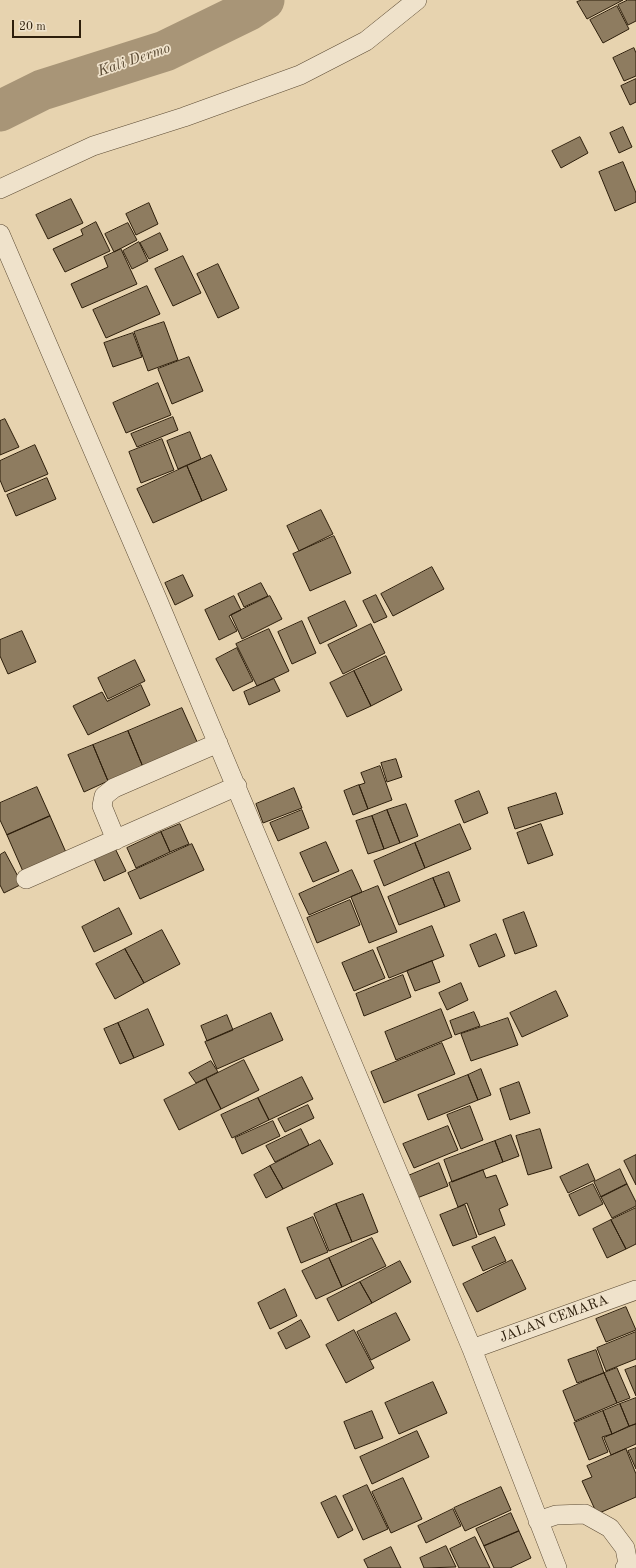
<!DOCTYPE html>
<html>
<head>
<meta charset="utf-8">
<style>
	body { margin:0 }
	#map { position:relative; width:636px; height:1568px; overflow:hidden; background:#e7d3af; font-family:"Old Standard TT",serif }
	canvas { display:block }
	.scale { position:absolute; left:12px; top:20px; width:69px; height:18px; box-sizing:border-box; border:2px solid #2d1e0b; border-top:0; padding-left:5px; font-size:12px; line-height:14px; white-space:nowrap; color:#2d1e0b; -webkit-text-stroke:3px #efe2cb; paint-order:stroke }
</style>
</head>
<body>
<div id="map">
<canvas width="636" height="1568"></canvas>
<div class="scale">20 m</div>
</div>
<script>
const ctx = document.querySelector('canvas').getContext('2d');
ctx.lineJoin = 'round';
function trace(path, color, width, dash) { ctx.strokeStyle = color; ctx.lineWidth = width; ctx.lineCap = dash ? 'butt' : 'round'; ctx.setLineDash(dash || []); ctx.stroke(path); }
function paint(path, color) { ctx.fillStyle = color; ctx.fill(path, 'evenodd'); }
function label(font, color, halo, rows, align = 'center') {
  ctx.font = font + ' "Old Standard TT",serif'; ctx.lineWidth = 3.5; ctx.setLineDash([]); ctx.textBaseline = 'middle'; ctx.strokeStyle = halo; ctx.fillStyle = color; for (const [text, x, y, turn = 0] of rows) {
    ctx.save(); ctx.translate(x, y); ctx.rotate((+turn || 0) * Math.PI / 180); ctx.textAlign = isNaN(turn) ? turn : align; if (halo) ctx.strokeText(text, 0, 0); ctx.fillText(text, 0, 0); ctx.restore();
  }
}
trace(new Path2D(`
	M0,111L42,90L165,51L249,10L264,0`), '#a89577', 41);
const building = new Path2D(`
	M582,0H623L587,19L577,2Z
	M628,0H636V21L628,25L618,5Z
	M617,6L629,29L603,43L590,20Z
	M634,48L636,53V76L624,81L613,58Z
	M636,79V102L630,105L621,86Z
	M623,127L632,147L619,153L610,133Z
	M580,137L588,153L561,168L552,151Z
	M623,162L636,193V202L615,211L599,172Z
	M71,199L83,223L48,239L36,215Z
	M149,203L158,224L136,235L126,214Z
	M96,222L110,251L65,272L53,249L83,235L81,230Z
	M128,223L137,240L114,252L105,234Z
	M160,233L168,250L149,259L140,243Z
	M139,242L148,261L132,269L123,251Z
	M121,249L137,284L82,308L71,284L108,267L104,257Z
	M183,256L201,293L173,306L155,269Z
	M218,264L239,308L218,318L197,274Z
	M147,286L160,314L106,338L93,310Z
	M164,322L178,360L148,371L134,332Z
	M133,333L142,357L113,367L104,343Z
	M189,357L203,391L172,404L158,369Z
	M158,383L171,415L126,433L113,403Z
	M173,417L178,430L137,447L131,434Z
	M5,419L19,447L0,455V421Z
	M190,432L201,459L178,469L167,441Z
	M162,439L174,470L141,483L129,452Z
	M35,445L48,474L5,492L0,480V461Z
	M211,455L227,490L202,501L187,466Z
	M187,466L202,501L153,523L137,489Z
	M47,478L56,499L16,516L7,495Z
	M321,510L333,534L299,551L287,526Z
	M334,536L351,573L310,591L293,554Z
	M432,567L444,589L393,616L381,594Z
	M183,575L193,596L175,605L165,583Z
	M261,583L268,596L244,607L238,594Z
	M376,595L387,617L374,623L363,601Z
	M234,596L241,610L229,616L237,631L219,640L205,610Z
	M270,596L282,619L242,639L231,615Z
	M345,601L357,626L320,644L308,618Z
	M302,621L316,653L292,664L278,632Z
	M371,624L385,653L343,674L328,645Z
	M269,629L289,671L257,686L236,644Z
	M22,631L36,662L8,674L0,656V640Z
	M237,648L253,681L233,691L216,659Z
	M386,656L402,690L371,706L354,671Z
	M135,660L145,681L108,699L98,678Z
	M354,671L371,706L347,717L330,683Z
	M274,679L280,691L249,705L244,692Z
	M141,685L150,705L88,735L73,706L102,692L107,701Z
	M182,708L198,744L143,767L128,731Z
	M128,731L143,767L108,781L93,745Z
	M93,745L108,781L84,792L68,755Z
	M396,759L402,777L387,782L381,763Z
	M380,766L392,800L368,809L359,785L365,783L361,773Z
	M359,785L368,809L353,815L344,791Z
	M37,787L50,816L7,835L0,820V803Z
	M294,788L302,808L263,823L256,804Z
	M479,791L488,813L464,823L455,801Z
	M556,793L563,814L515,829L508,808Z
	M406,804L418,836L400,843L387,810Z
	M302,810L309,828L278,841L270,823Z
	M387,810L400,843L384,849L372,816Z
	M50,816L68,857L25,876L7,835Z
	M372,816L384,849L368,854L356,821Z
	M180,824L189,844L170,852L161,832Z
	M460,824L471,849L425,868L415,843Z
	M541,824L553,855L528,864L517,833Z
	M161,832L170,852L136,868L127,848Z
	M112,842L126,871L104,881L91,852Z
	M326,842L339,871L313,882L300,853Z
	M415,843L425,868L384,886L374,861Z
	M192,844L204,870L140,899L128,873Z
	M5,852L22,884L4,893L0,885V855Z
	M352,870L362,892L309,915L299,894Z
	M449,872L460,901L445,907L433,878Z
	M433,878L445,907L399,925L388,897Z
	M378,886L397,932L369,943L351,897Z
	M350,900L360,925L317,943L307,918Z
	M119,908L132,934L94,952L82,927Z
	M524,912L537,946L515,954L503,920Z
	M432,926L444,956L389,978L377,948Z
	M162,930L180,964L144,983L125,949Z
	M496,934L505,956L479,967L470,945Z
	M125,949L144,983L115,999L96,964Z
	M373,950L385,978L354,991L342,963Z
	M432,961L440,982L415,991L407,971Z
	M403,975L411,997L364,1016L356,994Z
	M461,983L468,1000L447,1010L439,993Z
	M556,991L568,1016L522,1037L510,1013Z
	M148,1009L164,1045L134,1058L118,1023Z
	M441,1009L452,1037L396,1060L385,1032Z
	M474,1012L480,1026L455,1035L450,1021Z
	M271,1013L283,1040L217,1069L205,1042Z
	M227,1015L233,1030L207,1041L201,1026Z
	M508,1018L518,1045L471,1061L461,1034Z
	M118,1023L134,1058L120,1064L104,1029Z
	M442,1043L455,1074L384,1103L371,1072Z
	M244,1060L259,1090L221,1109L206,1079Z
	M211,1061L218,1072L196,1083L189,1073Z
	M481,1069L491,1095L478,1100L468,1075Z
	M468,1075L478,1100L428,1120L418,1095Z
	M302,1077L313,1099L269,1120L258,1098Z
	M206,1079L221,1109L179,1130L164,1100Z
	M519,1082L530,1113L510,1120L500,1089Z
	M258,1098L269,1120L232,1138L221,1115Z
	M308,1105L314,1118L285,1132L278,1119Z
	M470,1106L483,1140L461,1149L447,1115Z
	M273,1121L280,1136L242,1154L235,1138Z
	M448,1126L458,1150L414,1168L403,1144Z
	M301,1129L309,1145L275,1162L266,1146Z
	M540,1129L552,1168L528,1175L516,1136Z
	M511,1135L519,1156L503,1162L495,1141Z
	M320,1140L333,1164L283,1189L270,1166Z
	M495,1141L503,1162L452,1182L444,1160Z
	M636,1155V1185L624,1161Z
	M439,1163L448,1186L417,1198L408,1176Z
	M588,1164L595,1180L568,1193L560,1177Z
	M270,1166L283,1189L266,1198L254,1175Z
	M620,1169L627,1184L601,1197L594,1182Z
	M483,1170L486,1178L496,1175L508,1205L499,1209L505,1225L479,1235L467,1203L458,1207L449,1183Z
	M593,1184L603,1204L579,1216L569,1195Z
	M627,1184L636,1202V1206L612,1218L601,1197Z
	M363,1194L378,1232L352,1242L336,1204Z
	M336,1204L352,1242L329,1251L314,1214Z
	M465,1205L477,1237L453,1246L440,1215Z
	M636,1208V1244L626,1249L611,1220Z
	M313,1217L328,1252L301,1263L287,1228Z
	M611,1220L626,1249L607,1258L593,1229Z
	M495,1237L506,1261L483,1271L472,1247Z
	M372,1238L386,1266L342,1287L329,1258Z
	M329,1258L342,1287L316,1299L302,1271Z
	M512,1260L526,1289L477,1312L463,1284Z
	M400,1261L411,1282L372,1303L360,1282Z
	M360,1282L372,1303L338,1321L327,1299Z
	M285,1289L297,1316L270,1329L258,1303Z
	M626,1307L636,1330L606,1342L596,1319Z
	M396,1313L410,1340L371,1360L357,1332Z
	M301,1320L310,1337L286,1349L278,1333Z
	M354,1330L374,1368L346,1383L326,1345Z
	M636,1332V1359L606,1371L597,1348Z
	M596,1350L604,1373L577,1383L568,1360Z
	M636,1366V1396L625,1370Z
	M617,1368L630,1398L617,1403L604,1373Z
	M604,1373L617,1403L575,1421L563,1391Z
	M433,1382L447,1413L399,1434L385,1403Z
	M636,1398V1424L629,1426L620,1404Z
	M620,1404L629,1426L612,1434L603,1411Z
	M372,1411L383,1438L355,1449L344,1422Z
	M603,1411L612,1434L602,1437L608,1452L589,1460L574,1423Z
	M636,1424V1444L611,1455L604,1438Z
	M417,1431L429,1457L372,1484L360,1457Z
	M636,1448V1469L628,1451Z
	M626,1449L636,1474V1497L597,1514L582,1481L592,1477L587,1466Z
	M403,1478L422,1519L391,1533L372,1492Z
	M367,1485L388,1529L363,1540L343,1496Z
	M501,1487L511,1510L465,1531L454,1508Z
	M336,1496L353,1530L338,1538L321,1503Z
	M453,1509L461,1526L426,1543L418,1526Z
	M511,1513L519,1531L484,1546L476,1529Z
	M519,1531L531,1558L510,1568H494L484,1546Z
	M475,1537L490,1568H459L450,1549Z
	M446,1546L456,1567L424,1568L420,1558Z
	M391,1547L401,1568H368L364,1560Z`);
paint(building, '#8e7c60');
trace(building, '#2d1e0b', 1);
const minor = new Path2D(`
	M0,189L93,146L184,117L300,75L366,41L417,0
	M0,234L158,601L472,1349L557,1568
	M116,840L102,806L104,796L114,788L218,743
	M26,879L237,786
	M472,1349L636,1290
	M538,1521L556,1515L585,1514L610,1528L625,1548L628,1564L625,1568`);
trace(minor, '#5c4b34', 20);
trace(minor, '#efe2cb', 19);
label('14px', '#2d1e0b', '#efe2cb', [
	["JALAN CEMARA",554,1319,-20]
]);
label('italic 15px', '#584831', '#efe2cb', [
	["Kali Dermo",134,60,-19]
]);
</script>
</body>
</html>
